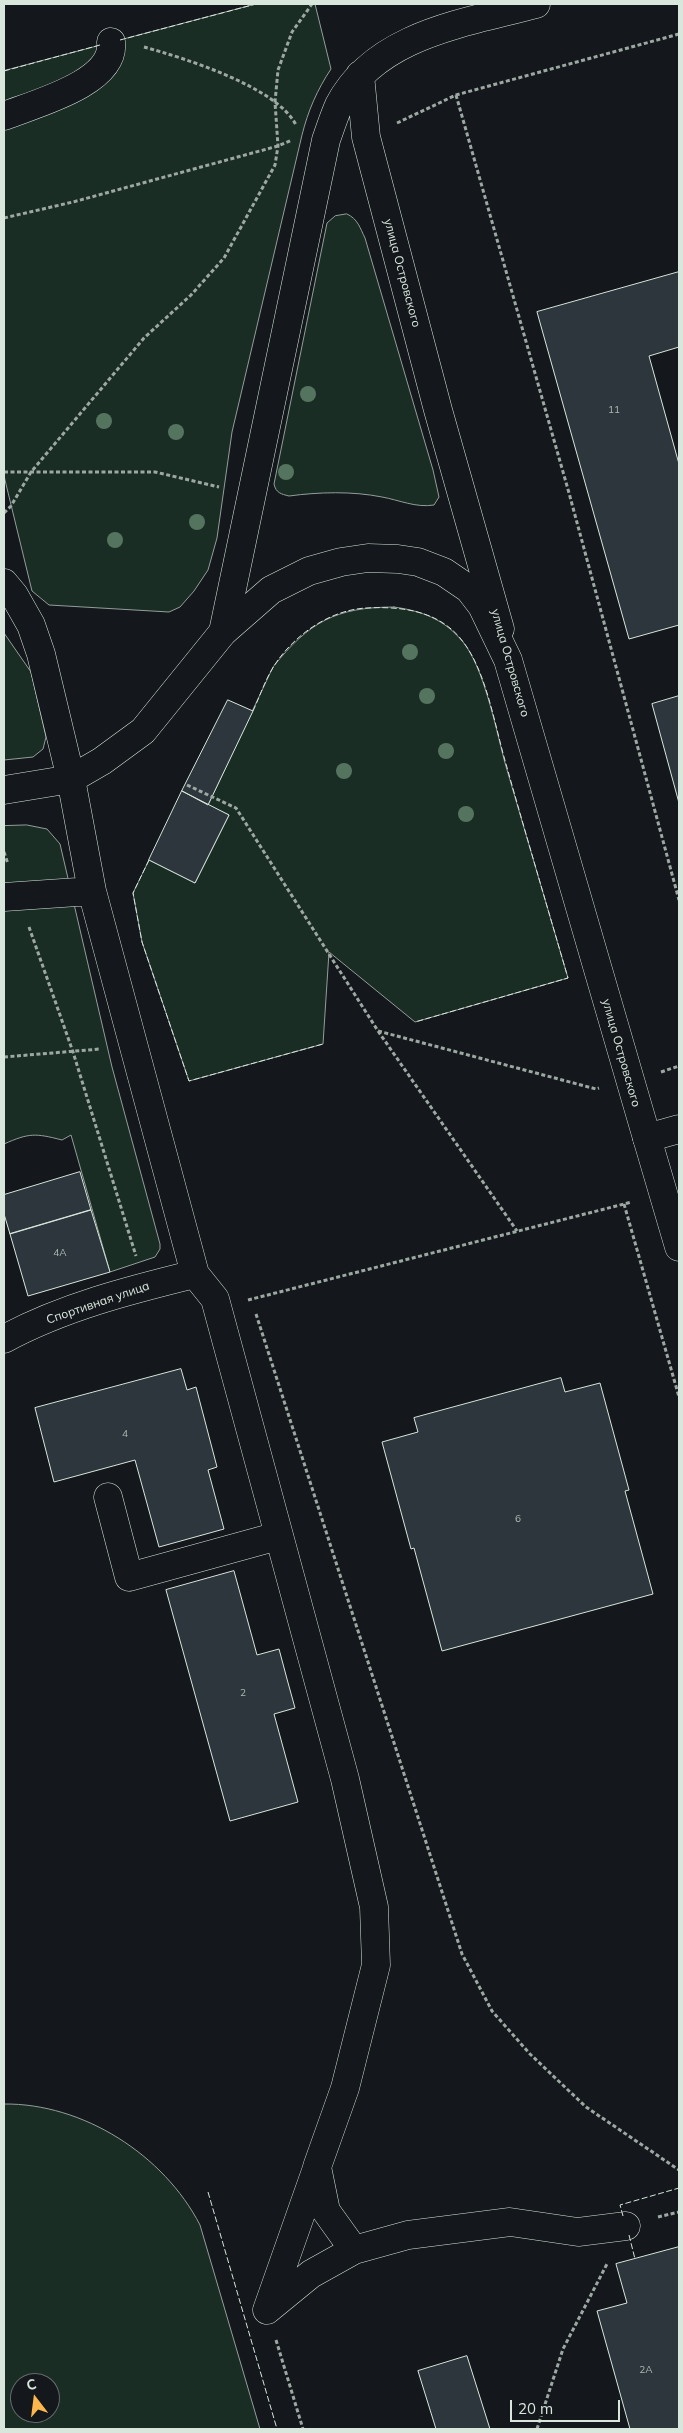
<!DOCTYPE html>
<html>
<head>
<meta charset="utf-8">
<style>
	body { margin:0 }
	#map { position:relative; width:683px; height:2433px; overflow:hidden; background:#14181c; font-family:Mulish,sans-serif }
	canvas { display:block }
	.frame { position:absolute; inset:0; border:5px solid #d8e6dc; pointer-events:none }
	.north { position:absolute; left:10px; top:2373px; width:50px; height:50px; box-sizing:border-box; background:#14181c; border:1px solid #626a69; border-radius:50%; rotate:345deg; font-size:14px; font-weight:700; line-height:20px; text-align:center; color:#d8e6dc }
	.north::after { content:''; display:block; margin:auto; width:18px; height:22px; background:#ffb74d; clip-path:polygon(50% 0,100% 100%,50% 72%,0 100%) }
	.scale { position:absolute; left:510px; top:2400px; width:110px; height:22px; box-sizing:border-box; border:2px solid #d8e6dc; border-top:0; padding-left:6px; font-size:15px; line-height:18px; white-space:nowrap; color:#d8e6dc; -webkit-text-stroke:4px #14181c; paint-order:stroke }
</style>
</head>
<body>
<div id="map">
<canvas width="683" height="2433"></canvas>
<div class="frame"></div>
<div class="north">С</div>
<div class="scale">20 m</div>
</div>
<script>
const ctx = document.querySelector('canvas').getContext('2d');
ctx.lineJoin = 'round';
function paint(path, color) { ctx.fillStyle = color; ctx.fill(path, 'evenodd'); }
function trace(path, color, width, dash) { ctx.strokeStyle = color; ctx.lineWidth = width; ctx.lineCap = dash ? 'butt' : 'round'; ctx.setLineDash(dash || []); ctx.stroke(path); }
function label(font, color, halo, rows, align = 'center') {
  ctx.font = font + ' Mulish,sans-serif'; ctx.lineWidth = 4; ctx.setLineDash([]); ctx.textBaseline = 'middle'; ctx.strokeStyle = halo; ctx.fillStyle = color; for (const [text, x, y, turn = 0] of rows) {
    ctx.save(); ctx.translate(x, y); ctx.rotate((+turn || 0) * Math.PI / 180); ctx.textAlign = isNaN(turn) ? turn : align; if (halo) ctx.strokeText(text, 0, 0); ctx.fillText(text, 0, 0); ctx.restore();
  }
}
const green = new Path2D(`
	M256,4H315L331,69C317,90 308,111 302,135L232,432L217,538L208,570L194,591L180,607L169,612L49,605L32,591L4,476V71Z
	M347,214C358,219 360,228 365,238L433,470L439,497L434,505C416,508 399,500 382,497C352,491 319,492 289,496C281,494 276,493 274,484L327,223L335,216Z
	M394,607C422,611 444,619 463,642C484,668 496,729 505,763C526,835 547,906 568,978L415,1022L329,952L323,1044L189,1081L142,942L133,893L149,860L195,883L229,815L208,805L273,667C309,622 336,607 394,607Z
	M4,633L31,672L46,737L43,749L33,757L4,760Z
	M27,825L47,829L60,844L112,1067L160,1244V1249L155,1257L110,1272L71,1135L62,1140C35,1133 29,1133 4,1144V826Z
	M4,2104C83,2103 164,2155 200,2225L260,2429H4ZM20,2383H50V2413H20Z`);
paint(green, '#1a2d24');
trace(green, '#939e99', 1);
const building = new Path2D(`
	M679,272V347L649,356L679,464V625L629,639L537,312Z
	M679,696V803L652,704Z
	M228,700L253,711L208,805L182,791Z
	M182,791L229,815L195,883L149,860Z
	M80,1172L91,1210L10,1234L4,1214V1195Z
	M91,1210L110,1272L28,1296L10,1234Z
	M181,1369L187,1390L196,1387L217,1467L208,1470L224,1529L159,1547L135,1460L54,1482L35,1408Z
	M561,1378L565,1392L600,1383L629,1490L625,1491L653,1594L442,1651L414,1548L411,1549L382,1442L418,1432L414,1418Z
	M234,1571L257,1655L279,1649L287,1679L295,1708L274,1714L298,1802L230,1821L166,1590Z
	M679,2247V2429H630L597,2311L627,2303L616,2264Z
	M467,2356L490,2429H436L418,2371Z`);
paint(building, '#2c363c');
trace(building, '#d8e6dc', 1);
const minor = new Path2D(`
	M360,75L366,137L438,410L500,629
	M4,116C34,104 116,83 111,42
	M4,583L14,595L31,625L41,654L71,779L92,891L195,1274L215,1299L345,1779L374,1907L376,1965L345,2088L317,2167L326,2211L354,2250
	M223,632L326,140C330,129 334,116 339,105C376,34 466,23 536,4
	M4,897L92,891
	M647,1138L679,1247
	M4,1339C63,1307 130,1290 195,1274
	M108,1497L129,1577L278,1536
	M267,2310L311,2274L354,2250L408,2235L510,2222L578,2232L626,2226
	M267,2310L317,2168`);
const major = new Path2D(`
	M4,790L71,779L102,761L143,731L223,632L271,590L309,571L341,562L368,558L398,559L418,562L444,572L469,589L482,606L508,660L647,1138L679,1129`);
trace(minor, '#d8e6dc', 29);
trace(major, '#d8e6dc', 29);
trace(new Path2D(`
	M144,47C184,58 277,87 296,125
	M456,95L569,493L679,900
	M397,123L456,95L679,34
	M4,218L73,202L278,146L292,140
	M4,472H155L219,487
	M4,513L11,506L31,472L144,338L191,295L224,258L275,165L278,146L275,102L278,70L292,32L312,4
	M187,785L236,808L378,1031L517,1231
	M4,852L8,864
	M29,927L73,1052L136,1256
	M378,1031L596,1089L599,1088
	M4,1057L100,1049
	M661,1072L679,1066
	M624,1204L679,1397
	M248,1300L632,1202
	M256,1314L462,1954L492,2011L530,2054L586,2107L679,2170
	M658,2217L679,2212
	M276,2340L303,2429
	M537,2429L563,2349L608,2262`), '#9da8a2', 3, [4, 2.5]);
trace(minor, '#14181c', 28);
trace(major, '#14181c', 28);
trace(new Path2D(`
	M120,40L256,4
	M4,71L100,45
	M253,711C260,696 265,680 274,666C293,636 329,610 366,608C403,606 441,611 464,643C487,674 495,727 506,764C526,835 547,906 568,978L415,1022
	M149,860L133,893L142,942L189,1081L323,1044
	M208,2192L277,2429
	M623,2216L620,2205L679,2188
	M629,2235L635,2259`), '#d8e6dc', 1, [6, 2.5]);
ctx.fillStyle = '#55745f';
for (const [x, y] of [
	[308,394],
	[104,421],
	[176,432],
	[286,472],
	[197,522],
	[115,540],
	[410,652],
	[427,696],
	[446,751],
	[344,771],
	[466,814]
]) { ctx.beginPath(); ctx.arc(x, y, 8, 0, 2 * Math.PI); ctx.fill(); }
label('10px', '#adbab4', null, [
	["11",614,410],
	["4А",60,1253],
	["4",125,1434],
	["6",518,1519],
	["2",243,1693],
	["2А",646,2370]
]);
label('12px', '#d8e6dc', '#14181c', [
	["улица Островского",402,273,75],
	["улица Островского",510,663,74],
	["улица Островского",621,1053,74],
	["Спортивная улица",98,1303,-19]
]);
</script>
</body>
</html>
